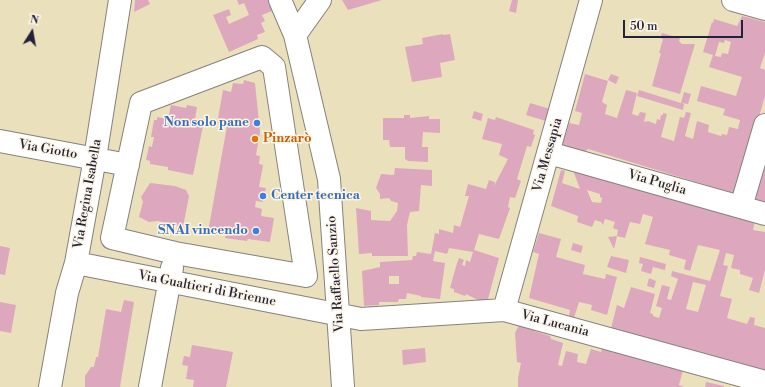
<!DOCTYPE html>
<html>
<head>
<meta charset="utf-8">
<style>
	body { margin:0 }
	#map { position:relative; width:765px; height:387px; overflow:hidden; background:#ebe0bc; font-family:"Libre Bodoni",serif }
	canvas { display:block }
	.north { position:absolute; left:12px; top:12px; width:40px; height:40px; -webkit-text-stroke:3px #fcf5e5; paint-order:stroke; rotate:11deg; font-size:11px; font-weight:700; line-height:16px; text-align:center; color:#22223b }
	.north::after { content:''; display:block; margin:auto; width:14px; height:18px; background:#22223b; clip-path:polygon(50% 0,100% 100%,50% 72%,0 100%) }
	.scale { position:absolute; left:623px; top:20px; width:120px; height:18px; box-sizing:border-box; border:2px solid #22223b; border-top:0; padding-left:5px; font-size:12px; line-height:14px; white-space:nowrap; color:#22223b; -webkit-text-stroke:3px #fcf5e5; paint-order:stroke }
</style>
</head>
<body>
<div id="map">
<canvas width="765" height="387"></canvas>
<div class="north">N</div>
<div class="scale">50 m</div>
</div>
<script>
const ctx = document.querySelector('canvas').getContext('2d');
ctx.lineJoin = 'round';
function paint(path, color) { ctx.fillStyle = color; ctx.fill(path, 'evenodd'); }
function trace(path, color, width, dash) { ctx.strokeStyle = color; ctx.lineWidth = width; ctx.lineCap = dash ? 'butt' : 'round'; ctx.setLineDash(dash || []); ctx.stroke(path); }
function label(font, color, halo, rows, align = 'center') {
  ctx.font = font + ' "Libre Bodoni",serif'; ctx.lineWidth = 3; ctx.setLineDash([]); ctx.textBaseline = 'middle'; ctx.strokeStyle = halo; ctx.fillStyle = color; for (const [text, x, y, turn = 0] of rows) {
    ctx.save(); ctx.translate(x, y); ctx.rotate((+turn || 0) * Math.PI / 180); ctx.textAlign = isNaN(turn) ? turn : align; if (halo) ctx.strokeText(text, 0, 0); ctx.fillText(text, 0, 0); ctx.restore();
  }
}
paint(new Path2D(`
	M135,0H148L150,4L134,12Z
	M237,0H268L272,11L262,15L265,21L261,23L265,32L257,35L258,39L229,52L213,15L229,9L231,15L226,17L229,24L249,15L244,3L239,5Z
	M342,0H382L348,10Z
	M512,0H518L516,13L509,11Z
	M742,16L765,22V53L760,68L765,70V96L756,127V135L750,134L748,144L751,145L739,195L588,149L585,152L562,145L569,123L579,125L582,113L575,111L585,74L608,81L602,102L607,105L605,114L617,118L626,90L637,93L632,114L638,116L640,112L646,113L644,122L648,121L656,124L657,119L660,120L661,115H663V113L667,114L661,137L674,141L680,117L684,118L686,112L691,113L685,136L693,139L697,121L709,125L708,132L721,136L722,134L727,135L729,127L738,129L740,120L723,115L725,109L697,101L701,86L736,96L742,77L709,67L713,55L703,52L712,22L713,23L714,19L737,26ZM725,40L731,42L728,54L722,53L721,57L715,56L719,42L724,43Z
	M662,33L680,38L679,41L682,44H695L680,94L652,86L661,53H659L663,39L660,38Z
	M443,34V35L450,34L455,60L440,63L442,77L412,82L405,47L423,44L422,38Z
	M611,74L619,77L616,84L608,80Z
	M244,80L255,83L260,132L256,155L260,156L259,164L263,165L259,187L266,188L263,202L256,201L255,207L262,209L261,216L274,218L270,242L248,239L247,241L225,238L226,235L208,232L227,126L217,124L223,90L231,92L233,83L243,84Z
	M639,90L684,104L683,110L637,96Z
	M684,92L691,94L688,104L681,103Z
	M530,103L550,109L546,121L526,115Z
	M171,105L186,108L187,105L197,107L195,119L204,121L193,175L168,170V167L150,164V161L146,160L149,146L152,147L154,137H151L154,120H157V117L168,119Z
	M474,111L483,114L481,121L472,118Z
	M404,115H410V118L429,116V119H440V133L423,132L422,147H428V162L408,161L405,159V147H390L389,140H383V118H404Z
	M496,117L534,130L533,134L535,135L531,147L527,146L517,179L521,181L515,198L510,197L508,207L510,208L499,239L479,234L474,250L499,258L488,299L482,302L466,294L465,296L454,292V289L450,288L457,263L459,258L464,260L462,265L465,266L466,260L470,262L473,252L449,248L447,254L435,251L433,261L445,263L440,299L421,297V296L407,293L406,299H399L398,302H379V305L364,306L362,271L380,267V262L412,260L413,256H416L417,252L431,254L435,233L439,234V229L453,233L454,225L460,227L469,196H465L468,184L486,189L489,180L495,182L494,186L508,159L499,155L502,144L482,139L488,118L495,120ZM389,276H399V284H389Z
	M571,165L755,220L753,230L765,232V270L759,293L749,290L753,278L740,274V270L731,268L734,255L726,253L723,265L728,266L720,296L732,299L727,318L747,324L750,317L755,318L754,325L765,328V373L611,328L617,305L624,308L631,287L655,294L650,313L653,314V316L659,318L662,308L656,306L662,285L670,287L667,299L671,300L678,279L671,276L672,271L710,281L720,250L698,245L690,271L684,269L686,260L669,255L670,250L645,244L653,217L643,214L640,224L630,222L625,238L617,236L618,230L613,228L615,222L605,219L603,225L601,222L595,220L592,227L577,222L578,216L551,206L561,170L565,171L562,183L580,189ZM587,190L600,194V197L602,198L601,203L592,202ZM693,282L706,285L698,312L686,309Z
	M395,168L432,170V186L421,185L419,211L410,212L407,225L408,256H372V253L359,254L356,208L371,211V220L390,221L397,211L398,203L391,201L389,198L380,199V194L376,188L381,174L394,175Z
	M763,168H765V206L753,202Z
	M150,183L175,186L186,190L189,196L183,227L158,221L149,222L139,217L143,202L141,197Z
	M539,233L561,239L556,257L585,265L583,274L605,279L606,274L617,277L607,315L591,310L592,305L579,302L574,318L569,316L570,310L529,298L539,254L533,252Z
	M617,236L614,249L608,237Z
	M573,243L583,246L581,253L571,250Z
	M0,246L10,248L5,275L0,274Z
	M611,256L629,260L626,273L607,267Z
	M640,257L666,264L665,270L653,267L651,274L641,271L643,264L639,263Z
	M649,278L656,281L654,288L647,286Z
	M124,300L134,302L120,387H85V376L91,367H94L96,357H98L106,309L121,312Z
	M0,302L16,305L11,333L0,331Z
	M519,325L534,327V331L550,336L551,339L563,343L558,365L562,366L566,351L578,354L577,362L586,364L591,349L601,352L602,347L683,370L679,385L684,387H518V378L521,363L517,362L515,333Z
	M192,345L233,352L226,387H193L194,380L186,379L188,366L182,365L184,356L190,357Z
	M425,348L426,362L403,365L402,350Z
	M706,382L724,386V387H705Z`), '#dda8bd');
const minor = new Path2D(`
	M280,0L295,35L329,179L343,387
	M733,0L765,9
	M295,35L320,0
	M262,57L274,67L306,276L175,253L112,238L141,103Z
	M0,141L128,165
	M549,153L765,214
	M741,207L765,125
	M76,263L361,319L504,310L765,382
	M504,310L591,0
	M50,387L67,293L76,263L95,158L120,0
	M150,387L172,268`);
trace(minor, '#86817c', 24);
trace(minor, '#fff', 22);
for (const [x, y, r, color] of [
	[257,123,4,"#3f7fe0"],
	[255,139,4,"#e8710a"],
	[263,196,4,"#3f7fe0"],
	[256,231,4,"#3f7fe0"]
]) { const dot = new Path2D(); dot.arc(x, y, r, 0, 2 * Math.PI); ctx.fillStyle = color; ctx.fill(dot); trace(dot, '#fcf5e5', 1.5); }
label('bold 13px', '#366cbe', '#fcf5e5', [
	["Non solo pane",249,123],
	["Center tecnica",271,196,"left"],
	["SNAI vincendo",248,231]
], 'right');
label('bold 13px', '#c56008', '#fcf5e5', [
	["Pinzarò",263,139]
], 'left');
label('13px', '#22223b', '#fcf5e5', [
	["Via Giotto",48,150,10],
	["Via Messapia",548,155,-74],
	["Via Puglia",657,183,16],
	["Via Regina Isabella",88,194,-80],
	["Via Raffaello Sanzio",336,274,-94],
	["Via Gualtieri di Brienne",207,289,11],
	["Via Lucania",555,324,15]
]);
</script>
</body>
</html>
